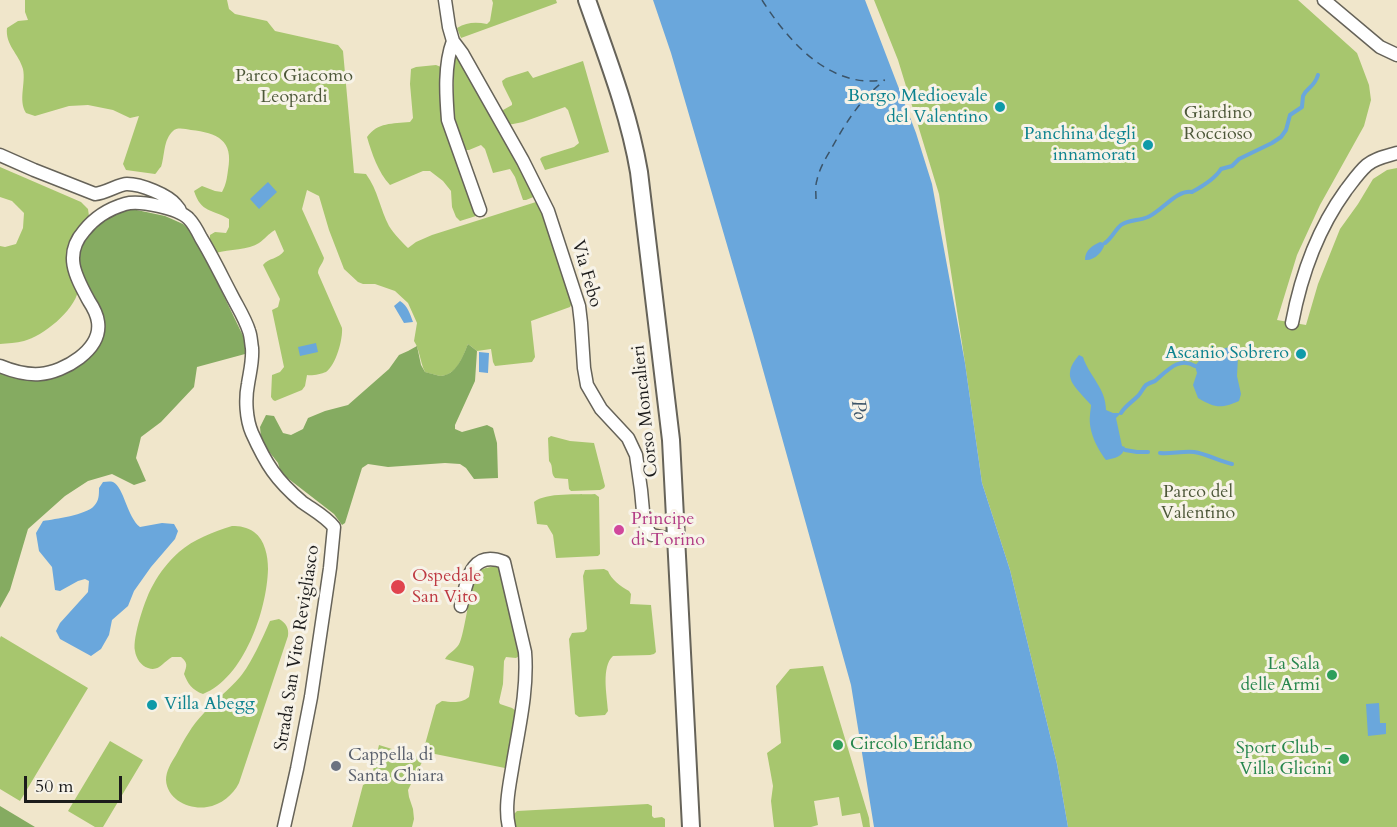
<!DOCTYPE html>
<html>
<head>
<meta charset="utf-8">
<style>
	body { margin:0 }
	#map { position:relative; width:1397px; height:827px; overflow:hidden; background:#f0e6cb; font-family:Cardo,serif }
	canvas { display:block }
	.scale { position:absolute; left:24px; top:776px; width:98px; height:27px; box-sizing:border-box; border:3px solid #1c1c1c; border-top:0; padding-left:8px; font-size:18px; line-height:21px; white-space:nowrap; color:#1c1c1c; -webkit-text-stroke:4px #f7f3e8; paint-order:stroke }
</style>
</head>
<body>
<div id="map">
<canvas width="1397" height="827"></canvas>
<div class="scale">50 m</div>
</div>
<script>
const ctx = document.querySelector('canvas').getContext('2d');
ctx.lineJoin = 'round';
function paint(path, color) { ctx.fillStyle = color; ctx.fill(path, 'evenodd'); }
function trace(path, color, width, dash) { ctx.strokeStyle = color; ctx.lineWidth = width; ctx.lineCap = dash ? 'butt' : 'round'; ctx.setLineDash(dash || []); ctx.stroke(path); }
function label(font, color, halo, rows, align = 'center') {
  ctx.font = font + ' Cardo,serif'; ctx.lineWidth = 6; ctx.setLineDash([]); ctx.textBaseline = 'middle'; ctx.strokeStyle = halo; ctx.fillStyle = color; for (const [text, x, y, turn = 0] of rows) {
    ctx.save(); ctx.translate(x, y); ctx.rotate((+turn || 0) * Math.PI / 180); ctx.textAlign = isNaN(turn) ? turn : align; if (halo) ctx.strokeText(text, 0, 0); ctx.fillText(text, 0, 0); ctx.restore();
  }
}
paint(new Path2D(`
	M25,0H227L229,9L235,14L267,21L275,31L338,45L343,51L354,173L366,174C378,190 380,209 389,226C394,234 402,242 408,248L416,242L432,235L536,202L539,203L569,290L572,303L570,307L531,321L535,357L532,362L495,366L493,362L491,349L477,351L468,344C463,357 456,376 440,376C435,375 429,373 425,372C420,362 420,350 414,341L417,323L408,303L395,291L375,284H363L358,282L344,269L329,230L319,196L307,190L302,209L324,258C323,264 318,267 318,273L342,328C343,339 336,365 326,372C321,374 312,376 307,375L305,386L302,390L275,401L273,400L271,397L272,375L280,372L284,367L272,310L278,307L280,299L263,265C268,258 279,259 284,251L275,230C268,234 265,239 259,243C249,250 229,249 216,253L210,240V235L215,232L226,233L229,227V219C212,209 201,213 194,191L202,186L215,191L222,192C226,185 227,178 228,170C234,140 217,133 191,130C185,129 177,127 173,131C163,140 165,156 161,167C160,167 156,174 155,174L126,170L123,164L139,116L130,118L113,110L88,105L69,106L35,116L26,113C18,100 26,84 23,69C19,54 5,45 7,28L18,21L28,20L25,12Z
	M492,0H556L557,3L461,38L457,28C467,22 476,22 487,24L490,21L493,3Z
	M874,0H1298L1357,53L1369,85L1371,100L1364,126L1320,205L1297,255L1277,320L1306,325L1318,284L1340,229L1358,204L1373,179L1387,170L1397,168V827H1068L1057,764L1010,570L982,483L965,363L939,194L898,60Z
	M456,54L536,196L526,200H523L515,177L510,169L493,173L485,149L481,145L469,150H463L453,118L454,56Z
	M583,61L609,152L545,170L540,159L542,157L574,147L579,143L568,110L565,107L523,122L508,125L502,112L503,110L512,105V103L503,85L502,81L506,78L528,71L533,78Z
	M436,65L441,67L477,214L476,216L460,221L456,217L452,207L451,191L443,181L430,171H423L390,185C378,172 372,154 367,137C378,122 392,124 410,122L413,118L410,84L411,69L416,67Z
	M0,167L81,202L88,209L89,216L75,233L72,239C73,250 80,283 78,291C74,311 43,336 24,341C16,343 8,343 0,344V246L5,247L16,244L23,228L24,213L12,201L0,197Z
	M551,436L570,441L594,443L605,486L604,488L600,490L571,491L569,489L568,479L555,478C550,473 554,466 549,461L548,438Z
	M595,494L599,497L600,554L598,556L556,558L553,535L547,525L537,524L534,502C546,492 579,495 595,494Z
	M232,526C240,526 247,527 254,532C265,540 268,556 268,569C267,610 244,678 203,694C192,690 188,684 184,674C187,665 188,663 181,657C178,657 174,657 172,657C163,662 159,672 148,668C141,666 136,658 135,651C132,638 146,596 153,585C160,572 168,562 179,552C194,539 213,532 232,526Z
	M495,566L500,568L502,571L519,656L516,658L506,657L504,661L503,684L499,702L500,704L512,708L516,711L507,767L505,768L425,752L424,748L436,705L442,701C451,702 461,704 469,697L474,669L473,666L445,659C449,652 457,650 460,642C466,628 470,578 481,570C484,568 491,567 495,566Z
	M604,569L608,571C611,579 621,587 629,591L631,594L630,604L651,605L656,652L654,654L650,655L613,656C601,667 607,695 608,711L605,715L579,717L575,714L569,639L572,633L584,632L587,629L583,576L585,570Z
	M279,619C286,623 289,628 288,636L239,783C233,795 221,805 207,807C190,810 167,800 166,780C166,771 171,763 176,755C184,740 192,725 204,713C215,700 229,690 240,677C251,664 263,637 270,621Z
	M1,636L88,688L20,801L0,789V638Z
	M823,666L869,818L870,827H863L860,813L842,816L839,797L814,801L818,825L811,827H774L771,801L773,786L767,753L781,743L776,686L790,669Z
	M110,741L143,760L103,827H95L68,811Z
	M379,745L421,758L422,762L408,790L409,797L413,809L414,819L412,827H352L363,785L369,782L371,779Z
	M648,804L652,806V816L654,818L662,817L665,819V827H514L512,816L517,811Z`), '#a7c66e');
paint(new Path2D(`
	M132,209L165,216L183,224L189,229L196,238L245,340V354L197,367L194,387L161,422L141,437L136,458L146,481L134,485L112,474L88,481L65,496L28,529L10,590L0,608V373C27,382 50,385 74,368C78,365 83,363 86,360C90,355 92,345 95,339C98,332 103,324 103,317C101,302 89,290 83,276C71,250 89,223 114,214C119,212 126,211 132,209Z
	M468,344L477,351L475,381L455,425V429L462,432L487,425L493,428L497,443L498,478L474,479L466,468L460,464L445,463L388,467L368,464L362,468L345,523L342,525L334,514L281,473L278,463L267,449L261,437L260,427L266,415L274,416L283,433L291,435L303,429L308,418L325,411L348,405L389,369L399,355L408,351L417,346L421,365L425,372C430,373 435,375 440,376C456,376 463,356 468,344Z
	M0,806L35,827H0Z`), '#85ab61');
paint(new Path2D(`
	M653,0H865L916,133L932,184L965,363L982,483L1010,570L1057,764L1068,827H874L851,685L753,334L671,53Z
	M268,182L277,192L259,209L250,199Z
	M1100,242L1105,243C1103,252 1094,261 1085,260C1085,250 1092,246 1100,242Z
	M400,301C408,306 410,314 413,322L404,323L394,306Z
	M316,343L318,352L300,356L298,347Z
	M1230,347L1236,351L1238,357L1237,376L1241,394L1239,401C1221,409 1215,408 1198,398L1193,385L1197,373L1195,366C1204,353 1215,350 1230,347Z
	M479,352L489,353L488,373L479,372Z
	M1079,355L1083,357C1089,376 1106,388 1106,410L1113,413H1121L1116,418L1122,446L1125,447C1123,457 1115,458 1106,460C1097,448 1088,431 1090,415C1090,412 1091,408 1091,405C1076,387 1059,378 1079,355Z
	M103,482C106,482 109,481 113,482C124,487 127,517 140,527L162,523L174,524L178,531L175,539L151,567L134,591L128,606L112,620L109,635L101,649L91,656L60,639L56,631L60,623L88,592L89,581L85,579L78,581L60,591L55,590L52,567L39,551L36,533L43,521C55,519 86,515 94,506C99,501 99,495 99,488Z
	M1379,703L1380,723H1386V734L1368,736L1366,704Z`), '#6aa7dc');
trace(new Path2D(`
	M1105,243C1112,238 1115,230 1121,225C1129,219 1139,221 1148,217C1162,211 1177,189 1192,192C1203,186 1215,179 1221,169L1232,166L1239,159L1272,143L1281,137L1286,130L1290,115L1302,107C1302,106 1303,97 1303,96C1307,87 1314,88 1318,75
	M1121,413C1125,406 1132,402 1138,396C1141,393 1143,388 1146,385C1149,383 1152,382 1155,381C1167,371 1179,356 1195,366
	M1125,450L1137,452H1148
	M1160,453C1171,454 1182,451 1194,452C1207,454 1219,461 1232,464`), '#6aa7dc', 4);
trace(new Path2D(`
	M762,0C785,36 820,78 866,81C873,81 879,81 885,80
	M816,199C816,193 815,186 817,180C819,170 825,159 830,151C845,124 860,99 884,81`), '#3b5469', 1.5, [8, 6]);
const minor = new Path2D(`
	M445,0L449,27L453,41L462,53L523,161L548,211L579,306L581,323L584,368L587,385L601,409L628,438L636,455L641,490L644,522L649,532L652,535L676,540
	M1324,0L1380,47L1397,55
	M453,41C444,65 446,95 448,120L480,210
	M0,155L34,170L95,194C106,193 119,184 127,184C141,184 168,195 176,205C178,207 180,210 181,213
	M1292,323C1301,275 1317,230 1346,190C1353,181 1359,172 1367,165C1375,158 1387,156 1397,153
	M0,366C12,371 27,375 40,374C64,372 102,350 98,322C97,314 93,307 89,301C76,277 63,255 84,231C95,217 108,209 125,204C139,200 179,208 189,219C194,224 198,232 201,238C212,256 221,275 231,294C237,306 245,318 249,331C251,336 251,343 252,348C253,361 250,371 248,384C245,399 246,419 252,433C266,464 276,480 302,502C313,510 325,516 334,527L330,568L311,697L297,769L284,827
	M461,606C467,582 470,549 504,562L525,652C528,689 519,727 513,763C510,783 504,807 509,827`);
const secondary = new Path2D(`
	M587,0C607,57 629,113 639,172L671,440L691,827`);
trace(minor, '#666359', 15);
trace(secondary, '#666359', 20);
trace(minor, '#fff', 12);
trace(secondary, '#fff', 16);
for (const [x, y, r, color] of [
	[1000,107,6,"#0f9aa8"],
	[1148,145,6,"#0f9aa8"],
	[1301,354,6,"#0f9aa8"],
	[619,530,6,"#d1479c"],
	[398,587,8,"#e0444e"],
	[1332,675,6,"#2e9e5b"],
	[152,705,6,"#0f9aa8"],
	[838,745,6,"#2e9e5b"],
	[1344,759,6,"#2e9e5b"],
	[336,766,6,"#6b7280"]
]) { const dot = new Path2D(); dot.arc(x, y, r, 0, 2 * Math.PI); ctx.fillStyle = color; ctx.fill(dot); trace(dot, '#f7f3e8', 2); }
label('18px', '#4d5839', '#f7f3e8', [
	["Parco Giacomo",294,77],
	["Leopardi",294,98],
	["Giardino",1218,114],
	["Roccioso",1218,135],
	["Parco del",1198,493],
	["Valentino",1198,514]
]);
label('18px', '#0d838f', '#f7f3e8', [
	["Borgo Medioevale",988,97],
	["del Valentino",988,118],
	["Panchina degli",1136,135],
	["innamorati",1136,156],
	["Ascanio Sobrero",1289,354],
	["Villa Abegg",164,705,"left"]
], 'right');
label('18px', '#1c1c1c', '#f7f3e8', [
	["Via Febo",586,274,74],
	["Corso Moncalieri",646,411,-96],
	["Strada San Vito Revigliasco",298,648,-81]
]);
label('18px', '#b23c85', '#f7f3e8', [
	["Principe",631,520],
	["di Torino",631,541]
], 'left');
label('18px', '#be3a42', '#f7f3e8', [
	["Ospedale",412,577],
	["San Vito",412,598]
], 'left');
label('18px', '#27864d', '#f7f3e8', [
	["La Sala",1320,665],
	["delle Armi",1320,686],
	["Circolo Eridano",850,745,"left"],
	["Sport Club -",1332,749],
	["Villa Glicini",1332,770]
], 'right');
label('18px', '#5b616d', '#f7f3e8', [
	["Cappella di",348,756],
	["Santa Chiara",348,777]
], 'left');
label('italic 20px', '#3b5469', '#f7f3e8', [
	["Po",858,410,80]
]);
</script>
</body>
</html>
